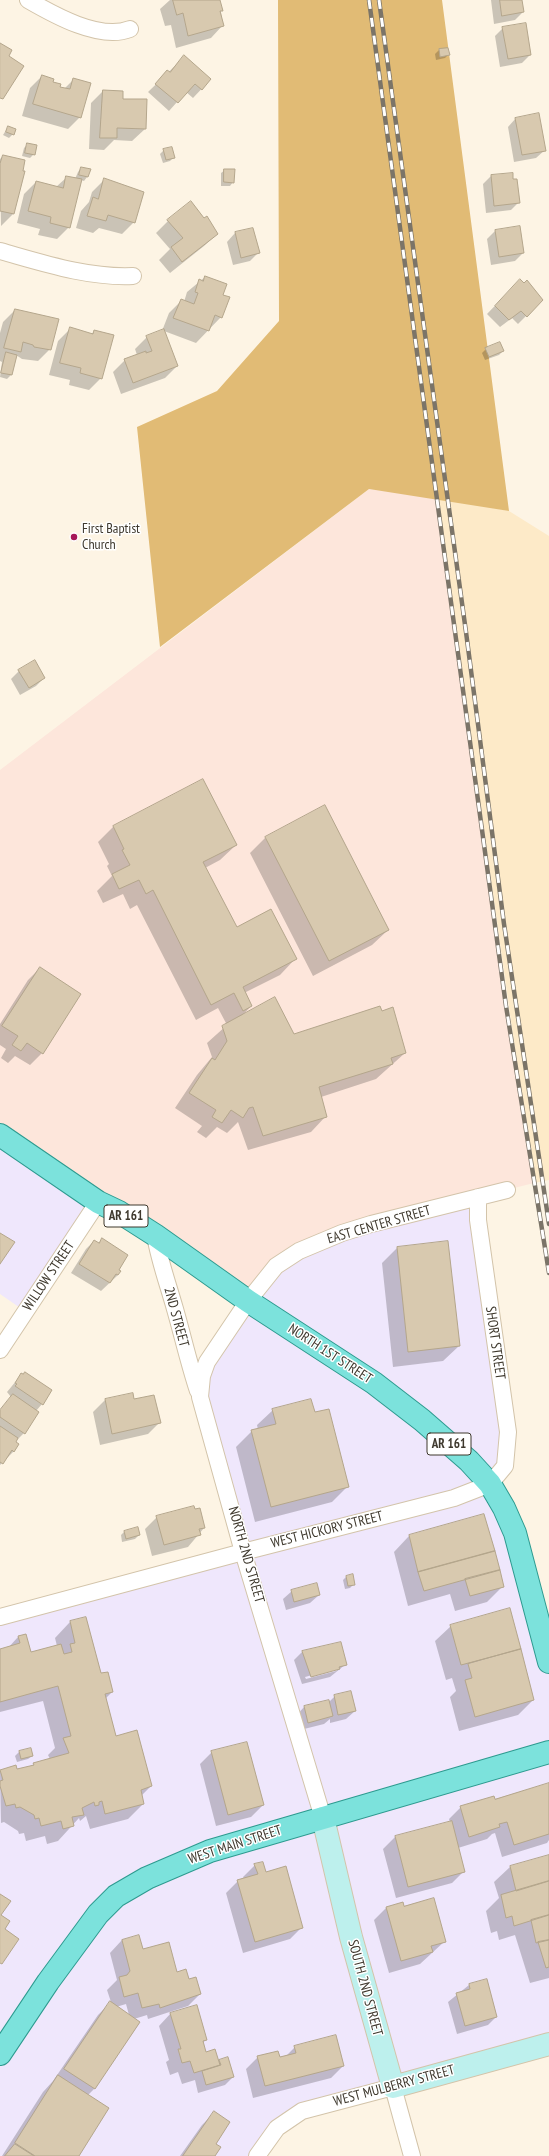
<!DOCTYPE html>
<html>
<head>
<meta charset="utf-8">
<style>
	body { margin:0 }
	canvas { display:block; background:#fdf4e4 }
</style>
</head>
<body>
<canvas width="549" height="2156"></canvas>
<script>
const ctx = document.querySelector('canvas').getContext('2d');
ctx.lineJoin = 'round';
function paint(path, color) { ctx.fillStyle = color; ctx.fill(path, 'evenodd'); }
function trace(path, color, width, dash) { ctx.strokeStyle = color; ctx.lineWidth = width; ctx.lineCap = dash ? 'butt' : 'round'; ctx.setLineDash(dash || []); ctx.stroke(path); }
function label(font, color, halo, rows, align = 'center') {
  ctx.font = font + ' "PT Sans Narrow",sans-serif'; ctx.lineWidth = 3; ctx.setLineDash([]); ctx.textBaseline = 'middle'; ctx.strokeStyle = halo; ctx.fillStyle = color; for (const [text, x, y, turn = 0] of rows) {
    ctx.save(); ctx.translate(x, y); ctx.rotate((+turn || 0) * Math.PI / 180); ctx.textAlign = isNaN(turn) ? turn : align; if (halo) ctx.strokeText(text, 0, 0); ctx.fillText(text, 0, 0); ctx.restore();
  }
}
paint(new Path2D(`
	M0,1135L98,1202L26,1312L0,1294Z
	M478,1197L508,1432L491,1484L549,1669V2044L302,2111L257,2156H0V1617L243,1551L200,1397L207,1362L299,1251Z`), '#efe7fc');
paint(new Path2D(`
	M437,498L509,511L549,536V1180L534,1183Z`), '#fdeac8');
paint(new Path2D(`
	M369,489L437,498L506,1006L534,1183L478,1197L299,1251L248,1301L0,1135V770Z`), '#fde6db');
paint(new Path2D(`
	M278,0H442L509,511L369,489L160,647L137,427L217,391L279,321Z`), '#e1bb75');
paint(new Path2D(`
	M170,0H219L223,25L211,38L176,48L171,25L165,26L160,9Z
	M491,0H521L523,12L515,20L494,24Z
	M503,28L530,55L522,63L500,67L495,36Z
	M439,50L449,54L445,58L436,60L435,54Z
	M184,57L210,80L193,98L186,92L169,111L148,92Z
	M42,76L64,89L74,79L80,117L68,129L22,116L30,88Z
	M103,91L122,101L145,129L132,141L114,140L104,150L89,149L91,103Z
	M516,118L545,150L536,158L514,162L508,127Z
	M8,127L13,134L9,138L3,135Z
	M28,144L34,154L30,158L22,156L24,148Z
	M164,150L174,157L170,161L163,163L160,154Z
	M3,156L24,172L13,214L1,226L0,159Z
	M81,168L87,177L84,181L81,180L69,227L57,239L38,235L40,229L17,223L24,194L36,182L56,187L67,177L75,179L78,172Z
	M225,170L233,182L230,186H221V173Z
	M491,176L513,180L519,202L511,210L486,213L483,184Z
	M104,180L134,222L122,234L99,228L93,233L76,228L81,211L89,202L92,192Z
	M168,221L217,234L204,246L170,273L159,260L170,249L156,233Z
	M253,229L258,253L250,261L233,265L227,242L235,233Z
	M495,231L523,253L515,261L491,265L487,239Z
	M205,277L222,296L221,317L196,343L164,331L177,366L165,378L121,394L113,372L125,360L137,355L135,349L147,337L162,331L169,313L181,301L184,302L187,292Z
	M524,285L542,300L518,324L512,318L500,327L487,314L512,288Z
	M15,310L50,349L38,361L22,359L16,355L11,375L7,379L0,377L2,362L0,361V333L3,322Z
	M70,329L91,334L95,331L101,378L89,390L69,385L70,380L49,375L58,341Z
	M486,349L503,351L499,355L485,360L482,353Z
	M34,662L44,678L36,686L20,695L11,679L19,671Z
	M203,780L236,845L220,860L205,868L236,929L295,959L280,975L244,993L251,1006L241,1017L293,1035L405,1053L376,1079L321,1097L326,1116L311,1132L248,1150L238,1122L227,1133L217,1127L206,1138L197,1132L202,1126L175,1108L197,1075L212,1057L207,1043L227,1025L218,1008L196,1020L137,905L130,909L123,894L103,903L97,891L112,876L107,866L109,864L98,842L113,827Z
	M265,838L388,930L372,945L313,976L250,853Z
	M40,968L42,1053L30,1065L15,1056L8,1063L1,1058L6,1049L0,1045V1024L28,980Z
	M102,1240L117,1270L118,1275L101,1291L71,1273L86,1249L94,1241L98,1243Z
	M397,1248L459,1346L443,1361L393,1367L382,1263Z
	M21,1375L42,1404L36,1411L24,1433L16,1441L14,1451L0,1465V1410L11,1397L7,1392Z
	M105,1400H133L160,1422L148,1434L100,1445L93,1412Z
	M273,1410L348,1486L332,1502L255,1522L236,1447L252,1431L258,1430L257,1425Z
	M484,1515L503,1586L487,1602L455,1611L450,1594L408,1606L394,1552L409,1536Z
	M157,1517L204,1528L188,1547L152,1556L145,1529Z
	M125,1531L139,1535L135,1539L122,1542L121,1535Z
	M347,1576L354,1584L350,1588L345,1589L343,1580Z
	M292,1591L319,1595L310,1603L286,1610L283,1599Z
	M509,1609L533,1700L518,1715L459,1731L450,1697L456,1691L452,1678L446,1680L435,1641L451,1626Z
	M86,1618L100,1675L112,1692L106,1698L116,1737L151,1786L141,1796L143,1804L128,1819L90,1829L86,1816L80,1821L79,1818L58,1841L47,1844L45,1836L26,1841L24,1833L19,1834L18,1831L4,1822L1,1823L0,1771H17L50,1759L48,1755L55,1748L43,1701L0,1712V1650L8,1648L18,1637L25,1636L30,1653L57,1646L55,1638L70,1622Z
	M302,1652L346,1664L330,1677L302,1684L294,1660ZM339,1668L336,1671L306,1679L305,1677Z
	M335,1696L355,1711L346,1719L330,1723V1719L324,1724L300,1730L296,1716L304,1707L329,1702Z
	M30,1749L32,1756L28,1759L17,1762L15,1756L19,1752Z
	M212,1752L263,1805L251,1817L216,1826L200,1764Z
	M549,1785V1840L547,1843L502,1857L495,1833L492,1834L487,1839L458,1848L464,1871L452,1883L396,1898L383,1849L395,1837L450,1822L449,1819L461,1807L495,1801Z
	M549,1856V1978L530,1983L515,1935L499,1940L497,1931L491,1933L486,1911L499,1898L494,1882L510,1867Z
	M255,1865L265,1873L302,1927L290,1939L243,1953L226,1893L238,1881L244,1879L243,1877Z
	M404,1907L445,1941L420,1964L389,1973L374,1920L386,1908Z
	M138,1936L142,1950L188,1980L200,1994L188,2006L148,2019L147,2015L134,2019L139,2022L94,2089L88,2095L77,2156H2L43,2092L53,2081L98,2015L111,2002L107,1990L117,1980L110,1953L122,1940ZM126,2004L129,2015L116,2007Z
	M469,1985L496,2017L488,2025L457,2034L448,2002Z
	M171,2013L206,2040L202,2043L205,2053L218,2062L219,2061L233,2077L225,2085L198,2093L195,2080L182,2084L178,2072L170,2075L166,2062L169,2060L159,2026Z
	M295,2047L343,2066L331,2078L253,2098L246,2069L258,2057L279,2058L286,2056Z
	M214,2113V2156H180L202,2125Z`), '#0003');
const building = new Path2D(`
	M173,0H220L223,11H220L224,26L188,36L183,13L177,15Z
	M500,0H522L524,12L502,16Z
	M526,23L531,55L508,59L502,27Z
	M0,43L12,50L9,56L24,66L3,99L0,98Z
	M448,48L450,55L440,57L439,49Z
	M184,55L211,79L202,90L195,84L178,103L155,84L167,70L170,72Z
	M42,75L54,79L53,82L61,84L60,87L70,89L73,78L91,83L81,118L33,104Z
	M103,90L123,91V99H147L146,129L117,128V138H100Z
	M539,113L546,151L522,155L515,118Z
	M8,126L16,129L14,135L6,132Z
	M27,143L37,145L35,155L25,153Z
	M172,147L175,158L166,160L163,149Z
	M3,155L25,160L23,171H25L14,214L0,211V164Z
	M81,167L91,169L88,177L79,175Z
	M224,169H235L234,183L224,182Z
	M513,173V179H517L520,203L494,206L491,175Z
	M66,176L82,179L70,228L50,223L51,217L28,211L36,181L63,188Z
	M104,178L144,192L135,223L108,215L106,221L87,216L93,197L98,199Z
	M191,201L204,218L207,216L218,234L182,262L171,247L183,238L167,220Z
	M520,226L524,253L499,257L495,230Z
	M253,228L260,253L241,258L235,232Z
	M205,276L227,284L223,295L230,297L222,318L215,315L209,331L173,318L181,299L194,304L198,293L195,292L199,279L203,281Z
	M520,279L524,283L527,280L543,300L527,317L521,311L509,320L495,306Z
	M15,309L59,319L51,350L34,347L33,345L23,342L21,352L4,348Z
	M70,327L93,334L94,330L114,335L102,379L80,373L81,368L60,363Z
	M164,329L178,366L133,383L124,359L146,351V353L152,351L146,336Z
	M500,342L504,351L489,357L485,348Z
	M6,352L17,355L12,375L1,373Z
	M35,660L45,678L29,688L18,670Z
	M203,779L237,845L203,862L237,927L271,909L297,959L243,987L252,1006L243,1011L234,993L211,1005L153,890L146,894L139,880L119,889L112,874L130,865L122,850L124,849L113,826Z
	M325,805L389,930L329,961L265,837Z
	M40,967L81,994L43,1054L27,1043L21,1051L12,1045L18,1036L2,1026Z
	M275,997L294,1034L380,1006L382,1011L393,1007L406,1053L391,1058L393,1064L319,1087L327,1117L263,1136L253,1107L249,1108L243,1118L231,1110L222,1123L212,1117L216,1110L189,1093L212,1058L215,1060L227,1041L222,1026Z
	M0,1233L15,1242L0,1264Z
	M102,1238L128,1255L119,1270L121,1271L118,1275L116,1274L110,1283L79,1264L94,1240L99,1243Z
	M448,1241L460,1346L408,1352L397,1247Z
	M25,1372L52,1390L43,1405L15,1386L17,1384L15,1383L21,1373L23,1374Z
	M133,1393L134,1399L154,1395L161,1423L112,1434L105,1399Z
	M13,1394L39,1412L25,1434L0,1417V1410Z
	M311,1399L315,1412L329,1409L349,1487L271,1507L251,1430L276,1424L272,1409Z
	M0,1426L18,1438L16,1442L19,1444L14,1452L12,1450L3,1464L0,1462Z
	M194,1506L195,1509L200,1508L205,1528L199,1529L201,1535L164,1545L156,1516Z
	M484,1514L495,1551L418,1572L409,1535Z
	M138,1527L140,1535L126,1539L124,1531Z
	M495,1551L500,1570L424,1591L418,1572Z
	M500,1570L504,1587L470,1596L465,1579Z
	M353,1574L355,1585L348,1586L346,1576Z
	M317,1583L320,1595L294,1602L291,1590Z
	M510,1608L521,1649L461,1665L450,1625Z
	M86,1617L101,1673L108,1672L113,1692L105,1694L116,1736L137,1730L152,1786L141,1790L144,1804L105,1814L102,1801L99,1802V1805L95,1806L94,1802L82,1808L84,1815L72,1817L74,1826L63,1829L61,1821L41,1826L39,1818L35,1819L34,1815L20,1807L16,1808L15,1804L6,1806L0,1786V1781L3,1780L0,1770L16,1765L17,1769L34,1765L33,1763L69,1753L63,1738L71,1736L58,1686L0,1702V1649L20,1643L18,1636L26,1634L31,1652L61,1644L64,1654L72,1652L70,1644L75,1643L70,1621Z
	M341,1642L347,1665L339,1667L340,1669L311,1677L302,1651Z
	M521,1649L534,1700L475,1717L465,1680L472,1678L468,1664Z
	M351,1691L356,1711L338,1715L334,1695Z
	M329,1700L333,1716L308,1723L304,1706Z
	M247,1742L264,1805L228,1815L211,1751Z
	M31,1748L33,1756L21,1759L19,1751Z
	M549,1783V1834L514,1845L507,1822L499,1824L500,1827L469,1837L460,1806L494,1796L495,1799Z
	M452,1821L465,1872L408,1887L395,1836Z
	M549,1855V1881L516,1891L510,1866Z
	M263,1862L266,1872L286,1866L303,1928L255,1942L237,1880L258,1874L254,1864Z
	M549,1881V1915L514,1926L512,1916L506,1918L501,1895Z
	M0,1894L11,1901L1,1915L10,1921L5,1929L19,1939L2,1964L0,1963Z
	M434,1898L446,1942L431,1946L433,1952L401,1961L386,1907L403,1902L404,1906Z
	M549,1915V1940L536,1943L531,1920Z
	M139,1935L143,1949L169,1942L177,1972L186,1969L189,1979L196,1977L201,1994L160,2008L159,2004L142,2008L138,1993L124,1997L119,1977L127,1975L130,1971L122,1940Z
	M549,1940V1967L546,1968L538,1942Z
	M487,1979L497,2017L465,2026L456,1993L470,1989L469,1984Z
	M110,2001L140,2022L95,2089L64,2069Z
	M197,2005L207,2040L203,2041L206,2052L215,2049L220,2065L194,2073L190,2061L182,2063L178,2049H181L170,2013Z
	M336,2035L344,2066L265,2086L257,2056L278,2051L280,2057L296,2053L294,2046Z
	M228,2057L234,2077L206,2085L202,2071L221,2065L219,2060Z
	M58,2075L109,2108L79,2156H35L15,2143Z
	M214,2111L230,2122L216,2144L221,2147L215,2156H183Z
	M15,2144L34,2156H5Z`);
paint(building, '#d8c9af');
trace(building, '#b4a68c', 1);
const street = new Path2D(`
	M28,0C54,15 100,41 130,29
	M0,251C43,263 88,278 133,276
	M155,1235C159,1260 168,1284 175,1309C183,1337 189,1364 198,1391
	M0,1350L98,1202
	M0,1617L243,1552L454,1498L490,1484L505,1466L508,1432L478,1220V1197
	M323,1818L243,1552L200,1397L202,1376L207,1362L248,1301L276,1266L299,1251L342,1233L371,1224L507,1190
	M257,2156L277,2128L302,2111L393,2087L412,2156`);
const secondary = new Path2D(`
	M323,1818L351,1937L393,2087L549,2044`);
const primary = new Path2D(`
	M0,1135L98,1202L119,1212L155,1235L248,1301L374,1383L422,1420L469,1461L490,1484L504,1508L515,1533L549,1662
	M0,2054L48,1982L98,1914L116,1896L147,1878L210,1851L549,1752`);
trace(street, '#d3c4aa', 18);
trace(secondary, '#d3c4aa', 24);
trace(primary, '#2d9a8f', 24);
trace(street, '#fff', 16);
trace(secondary, '#bdf0ed', 22);
trace(primary, '#7ce2dc', 22);
const rail = new Path2D(`
	M369,0L506,1006L549,1273
	M379,0L466,632L504,924L549,1224`);
trace(rail, '#7b7468', 4.5);
trace(rail, '#fff', 3, [9]);
for (const [x, y, r, color] of [
	[74,537,4,"#a61657"]
]) { const dot = new Path2D(); dot.arc(x, y, r, 0, 2 * Math.PI); ctx.fillStyle = color; ctx.fill(dot); trace(dot, '#fff', 1.5); }
for (const [x, y, w] of [
	[126,1216,44],
	[449,1444,44]
]) { const box = new Path2D(); box.roundRect(x - w / 2, y - 11, w, 22, 3); ctx.fillStyle = '#fff'; ctx.fill(box); trace(box, '#3e382d', 1); }
label('bold 13px', '#3e382d', null, [
	["AR 161",126,1216],
	["AR 161",449,1444]
]);
label('14px', '#3e382d', '#fff', [
	["First Baptist",82,529],
	["Church",82,545]
], 'left');
label('14px', '#3e382d', '#fff', [
	["EAST CENTER STREET",379,1225,-16],
	["WILLOW STREET",49,1276,-56],
	["2ND STREET",176,1317,75],
	["SHORT STREET",495,1343,82],
	["NORTH 1ST STREET",330,1354,33],
	["WEST HICKORY STREET",327,1530,-14],
	["NORTH 2ND STREET",246,1555,74],
	["WEST MAIN STREET",235,1845,-18],
	["SOUTH 2ND STREET",365,1988,75],
	["WEST MULBERRY STREET",394,2086,-15]
]);
</script>
</body>
</html>
